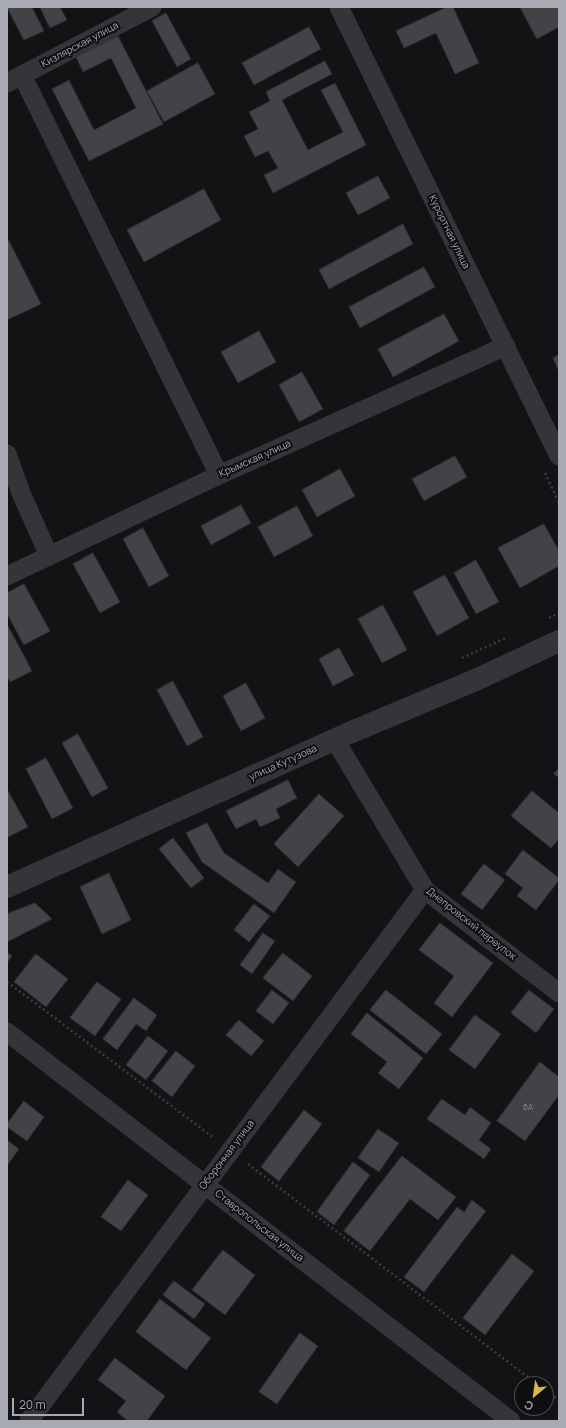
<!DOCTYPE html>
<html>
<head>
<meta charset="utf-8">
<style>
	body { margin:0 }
	#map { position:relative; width:566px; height:1428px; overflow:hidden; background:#131315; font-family:Manrope,sans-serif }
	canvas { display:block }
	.frame { position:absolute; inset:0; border:8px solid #a7a9b3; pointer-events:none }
	.north { position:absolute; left:514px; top:1376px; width:40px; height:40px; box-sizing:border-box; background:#0e0e10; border:1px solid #4b4c51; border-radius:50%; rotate:209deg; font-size:11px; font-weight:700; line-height:16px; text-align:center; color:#a7a9b3 }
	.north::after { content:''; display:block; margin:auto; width:14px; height:18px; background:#dbb545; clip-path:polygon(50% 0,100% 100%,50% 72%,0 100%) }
	.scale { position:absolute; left:12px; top:1398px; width:72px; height:18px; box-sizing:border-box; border:2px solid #a7a9b3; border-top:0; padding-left:5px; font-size:12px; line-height:14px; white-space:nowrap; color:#a7a9b3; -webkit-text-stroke:3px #0e0e10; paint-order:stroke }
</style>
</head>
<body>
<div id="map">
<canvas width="566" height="1428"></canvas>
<div class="frame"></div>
<div class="north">С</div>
<div class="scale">20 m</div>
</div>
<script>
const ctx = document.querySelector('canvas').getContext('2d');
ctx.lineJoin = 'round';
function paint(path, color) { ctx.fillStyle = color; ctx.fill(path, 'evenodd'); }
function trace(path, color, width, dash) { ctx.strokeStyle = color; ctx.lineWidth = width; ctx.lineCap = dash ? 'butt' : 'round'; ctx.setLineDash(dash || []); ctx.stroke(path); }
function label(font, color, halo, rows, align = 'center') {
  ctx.font = font + ' Manrope,sans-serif'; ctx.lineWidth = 4; ctx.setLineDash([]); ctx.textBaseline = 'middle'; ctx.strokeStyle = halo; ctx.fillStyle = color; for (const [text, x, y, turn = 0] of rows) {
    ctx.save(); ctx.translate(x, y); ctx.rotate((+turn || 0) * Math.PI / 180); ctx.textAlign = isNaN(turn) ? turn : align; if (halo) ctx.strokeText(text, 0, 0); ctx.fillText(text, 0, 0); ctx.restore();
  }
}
const building = new Path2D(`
	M7,7H32L44,31L24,40Z
	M40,7H60L67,20L50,28Z
	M447,7H453L479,63L455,74L436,33L404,48L396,31Z
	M520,7H559V27L537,39Z
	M166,13L191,59L177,67L152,21Z
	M309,27L321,49L254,85L242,63Z
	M118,36L163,124L89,161L52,89L69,80L94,130L136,108L111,58L83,72L76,57Z
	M325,61L332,74L282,100L308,150L343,132L321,90L335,83L366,145L273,193L264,175L278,168L268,151L255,157L244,136L258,129L249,112L270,101L266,92Z
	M198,63L215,94L164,122L147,91Z
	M378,176L390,198L358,215L346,193Z
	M204,189L221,220L144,262L127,230Z
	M403,224L413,244L329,289L319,270Z
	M7,239H8L41,304L7,320Z
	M424,267L435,287L360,328L349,307Z
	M444,314L459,341L393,377L378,349Z
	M259,331L276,362L238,383L221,352Z
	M559,355V372L553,358Z
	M302,372L323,409L299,422L279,385Z
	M455,456L467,477L424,501L412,479Z
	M340,469L355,496L317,517L302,490Z
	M241,505L251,523L211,545L201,526Z
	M297,506L313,536L274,557L258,527Z
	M544,524L559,551V566L520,588L498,548Z
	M143,528L169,576L149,587L123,539Z
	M93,553L120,602L100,613L73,564Z
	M476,560L499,602L476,614L454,573Z
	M445,575L469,618L437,636L413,592Z
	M24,584L50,631L24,645L7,614V593Z
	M383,605L407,650L382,663L358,619Z
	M7,624L32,671L10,682L7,676Z
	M339,648L354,675L333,686L319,659Z
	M173,681L203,737L187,746L157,690Z
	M246,683L265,718L241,731L223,696Z
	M78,734L108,788L92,797L62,743Z
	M46,758L73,808L52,819L26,769Z
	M559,768V778L554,774Z
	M288,780L297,798L276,809L280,818L260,827L256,819L236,829L226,811Z
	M7,789L28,827L8,837L7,835Z
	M532,791L559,813V839L551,848L511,816Z
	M319,794L344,816L298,867L274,844Z
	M207,823L224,853L268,883L278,869L296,882L274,913L202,862L186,833Z
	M173,838L204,878L191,888L159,849Z
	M523,850L559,878V880L536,910L517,896L523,888L505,874Z
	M484,864L505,880L482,910L461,894Z
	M109,873L131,920L102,934L80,887Z
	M35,903L52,919L7,942V914Z
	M254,904L270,916L249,942L234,930Z
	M440,923L493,963L452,1017L434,1003L454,976L419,950Z
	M263,933L275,941L252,974L240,965Z
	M7,952L12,956L7,963Z
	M283,953L312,976L293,1001L263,978Z
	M36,954L68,979L46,1007L14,982Z
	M97,982L121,999L95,1036L70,1018Z
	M272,990L289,1003L273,1024L256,1011Z
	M386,990L442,1034L426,1054L370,1010Z
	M529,990L554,1009L536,1033L511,1013Z
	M134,998L157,1015L146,1031L136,1024L117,1050L103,1039Z
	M367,1013L423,1058L399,1089L378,1073L387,1062L351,1034Z
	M475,1015L501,1034L475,1069L449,1050Z
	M239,1020L264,1041L251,1056L226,1035Z
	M148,1036L168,1051L146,1080L126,1065Z
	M176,1051L195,1066L172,1097L152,1081Z
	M540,1062L559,1077V1095L525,1141L497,1121Z
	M442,1099L465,1115L470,1107L491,1123L479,1140L491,1149L484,1159L427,1119Z
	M24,1101L44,1117L27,1141L7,1127V1124Z
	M304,1110L322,1124L279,1181L261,1167Z
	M378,1129L399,1143L379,1172L358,1158Z
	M7,1140L19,1149L7,1166Z
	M402,1156L456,1197L438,1220L410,1199L370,1251L344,1231Z
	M353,1162L370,1175L334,1225L317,1212Z
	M128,1180L148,1195L121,1231L101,1217Z
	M472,1200L486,1211L424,1292L404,1277L457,1207L464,1212Z
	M223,1250L255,1275L225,1315L192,1290Z
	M512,1254L534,1271L485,1335L463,1318Z
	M174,1281L205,1304L194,1319L163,1295Z
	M160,1299L211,1338L186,1370L136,1332Z
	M300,1333L318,1346L277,1404L259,1392Z
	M115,1358L165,1396L147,1421H128L117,1412L126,1401L98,1380Z`);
paint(building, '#434347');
trace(building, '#2e2d30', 1);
trace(new Path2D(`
	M545,473L559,503
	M549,618L559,613
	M462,658L506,638
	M7,982L214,1138
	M248,1164L537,1384
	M546,1391L559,1400`), '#3b3c40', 2.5, [2, 3]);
trace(new Path2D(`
	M339,7L559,456
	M22,75L219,475
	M7,83L152,7
	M7,454L21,493L49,556
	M7,576L219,475L506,346
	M335,740L425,890L559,993
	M7,1032L511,1421
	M29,1421L425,890`), '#353539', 19);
trace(new Path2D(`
	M7,887L347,734L480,678L559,641`), '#353539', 22);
label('8px', '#8e9098', null, [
	["6А",528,1108]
]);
label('10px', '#a7a9b3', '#0e0e10', [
	["Кизлярская улица",80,45,-28],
	["Курортная улица",449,232,64],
	["Крымская улица",255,459,-24],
	["улица Кутузова",283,763,-24],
	["Днепровский переулок",471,924,38],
	["Оборонная улица",227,1155,-53],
	["Ставропольская улица",259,1226,38]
]);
</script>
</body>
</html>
